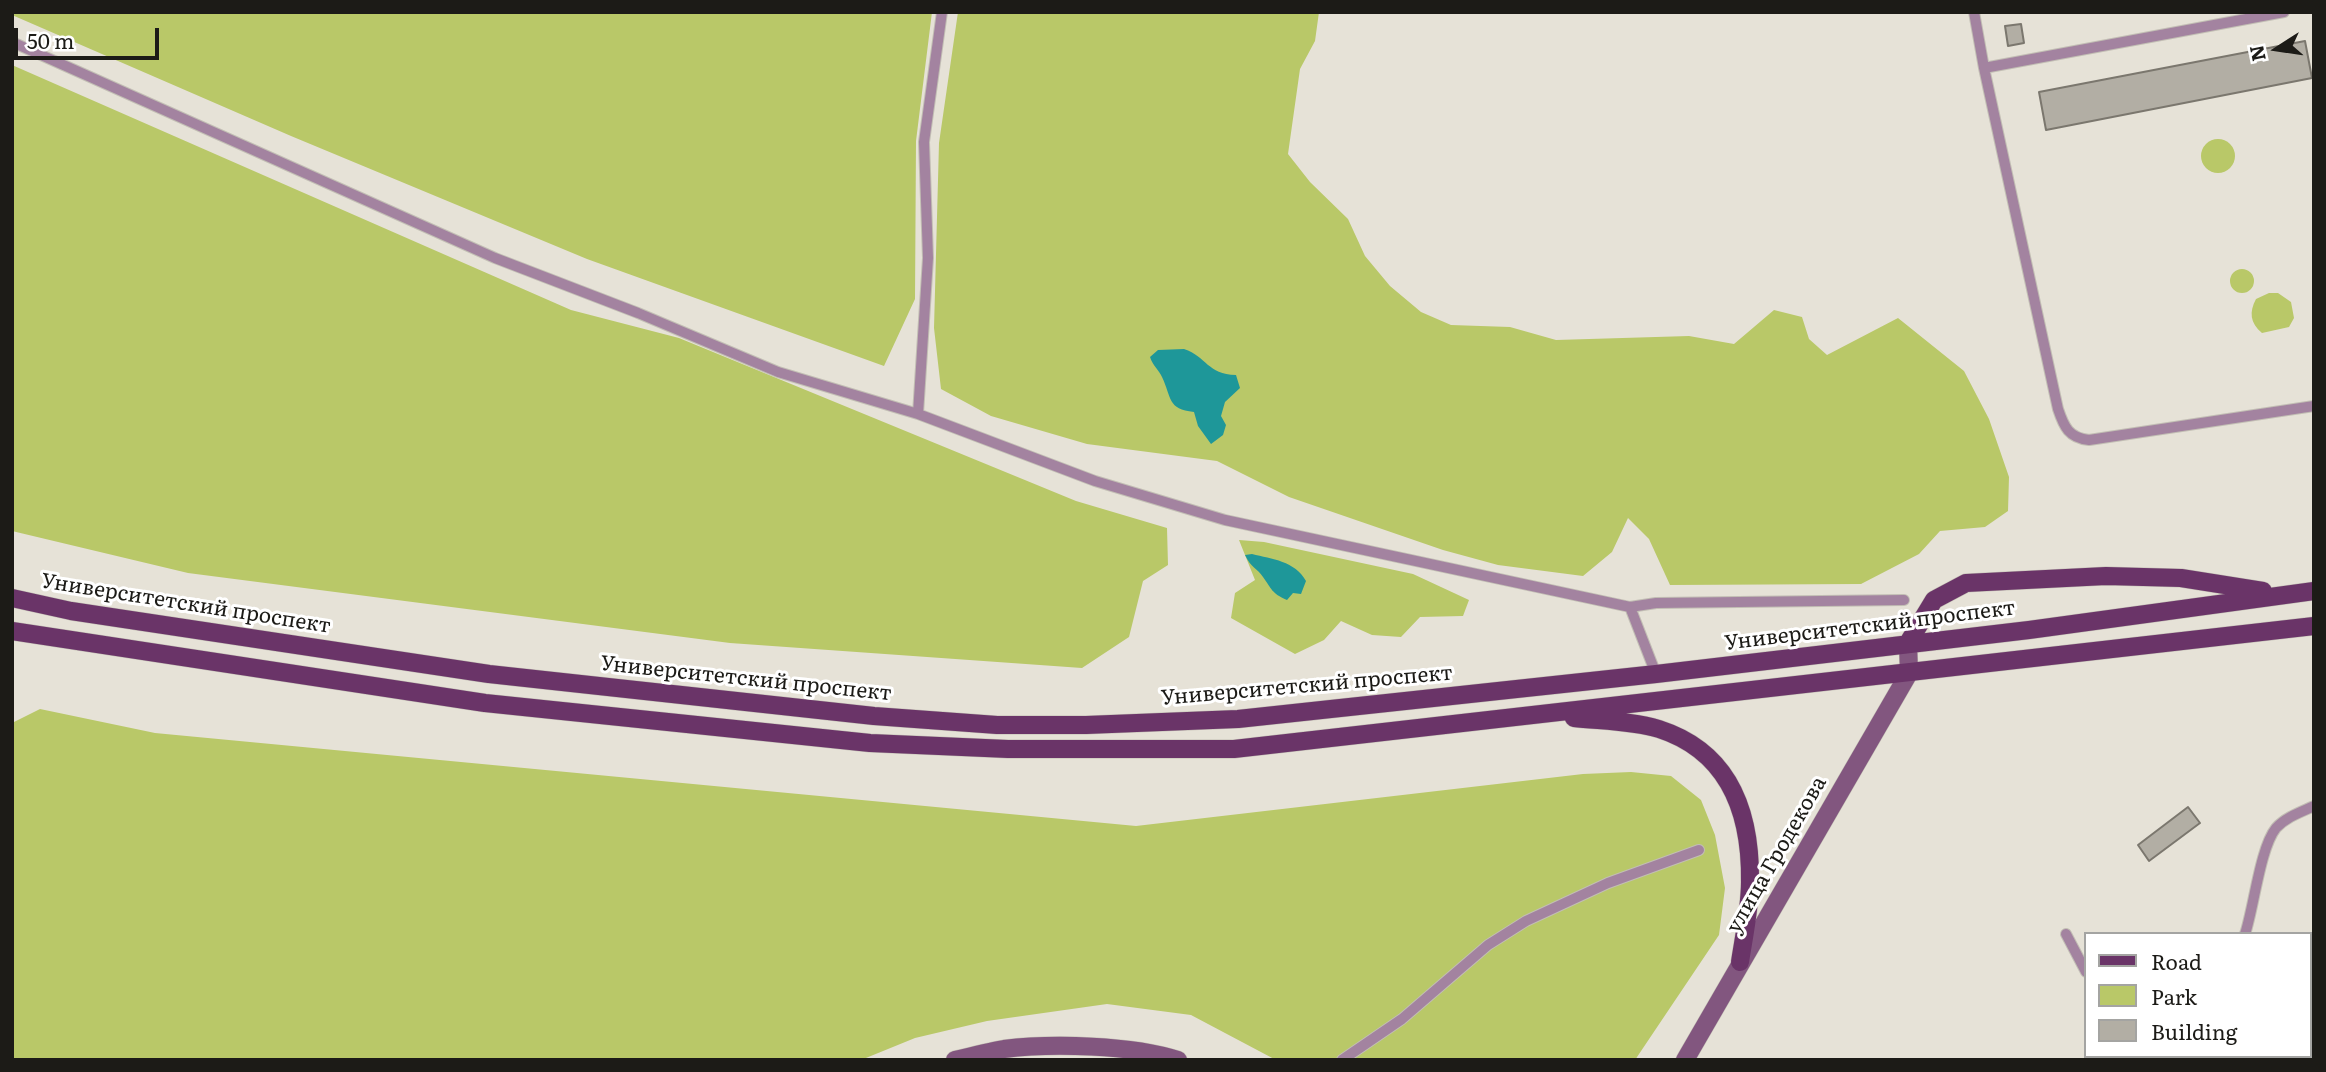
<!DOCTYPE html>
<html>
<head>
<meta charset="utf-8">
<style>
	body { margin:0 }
	#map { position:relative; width:2326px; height:1072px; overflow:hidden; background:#e6e2d7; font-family:Literata,serif }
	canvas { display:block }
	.frame { position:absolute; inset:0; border:14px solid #1c1b17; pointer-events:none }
	.legend { position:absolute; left:2084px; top:932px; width:228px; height:126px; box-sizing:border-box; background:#fff; border:2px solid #a4a4a2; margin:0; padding:9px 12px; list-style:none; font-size:21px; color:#1c1b17 }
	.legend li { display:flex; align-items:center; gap:14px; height:35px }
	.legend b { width:35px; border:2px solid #a4a4a2 }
	.north { position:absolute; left:2242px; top:14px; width:70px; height:70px; -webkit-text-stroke:5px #fff; paint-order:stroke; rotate:258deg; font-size:19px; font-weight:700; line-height:28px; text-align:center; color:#1c1b17 }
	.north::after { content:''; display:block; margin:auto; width:24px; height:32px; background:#1c1b17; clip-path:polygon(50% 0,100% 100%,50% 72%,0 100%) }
	.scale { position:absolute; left:14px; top:28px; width:145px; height:32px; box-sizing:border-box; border:4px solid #1c1b17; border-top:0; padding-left:9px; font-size:21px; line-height:24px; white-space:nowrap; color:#1c1b17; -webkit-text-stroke:5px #fff; paint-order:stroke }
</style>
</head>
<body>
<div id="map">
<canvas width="2326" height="1072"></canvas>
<div class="frame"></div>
<ul class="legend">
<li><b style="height:9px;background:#6a3468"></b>Road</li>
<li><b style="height:19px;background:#b9c868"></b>Park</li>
<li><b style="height:19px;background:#b2aea4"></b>Building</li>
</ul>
<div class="north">N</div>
<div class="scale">50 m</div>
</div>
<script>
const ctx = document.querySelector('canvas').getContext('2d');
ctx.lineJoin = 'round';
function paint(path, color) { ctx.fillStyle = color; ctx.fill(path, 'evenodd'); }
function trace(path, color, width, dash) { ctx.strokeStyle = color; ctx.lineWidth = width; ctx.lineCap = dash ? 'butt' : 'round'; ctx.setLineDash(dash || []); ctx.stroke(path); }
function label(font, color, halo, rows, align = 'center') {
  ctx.font = font + ' Literata,serif'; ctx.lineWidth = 6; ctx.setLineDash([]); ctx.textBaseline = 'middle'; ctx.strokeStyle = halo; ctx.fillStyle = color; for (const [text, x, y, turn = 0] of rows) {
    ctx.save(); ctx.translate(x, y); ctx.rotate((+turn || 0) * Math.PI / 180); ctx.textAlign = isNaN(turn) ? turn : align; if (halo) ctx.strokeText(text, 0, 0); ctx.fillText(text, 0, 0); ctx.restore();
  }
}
paint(new Path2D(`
	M12,12H932L916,141L915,299L884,366L587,259L291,136L12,15Z
	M958,12H1319L1315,41L1300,69L1288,154L1310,182L1348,219L1365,256L1390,286L1421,312L1451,325L1510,327L1556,340L1689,336L1734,344L1774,310L1802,317L1809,339L1827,355L1898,318L1964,371L1989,419L2009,477L2008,511L1985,527L1940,531L1919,554L1861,584L1670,585L1649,539L1628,518L1612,552L1583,576L1498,565L1443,550L1289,497L1217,461L1087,444L991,416L941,389L934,328L939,143Z
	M12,65L571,310L679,338L1076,501L1167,528L1168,565L1143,581L1129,637L1082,668L730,643L188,573L12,531Z
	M2201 156a17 17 0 1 1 34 0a17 17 0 1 1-34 0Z
	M2230 281a12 12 0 1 1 24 0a12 12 0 1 1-24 0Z
	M2269,293H2278L2291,302L2294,318L2289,327L2262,333C2250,323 2249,312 2256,299Z
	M1239,540L1264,542L1413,574L1469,600L1463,616L1420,617L1401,637L1372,635L1341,621L1324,640L1295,654L1231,618L1235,593L1255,580Z
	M40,709L155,733L1136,826L1583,774L1631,772L1671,776L1701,800L1715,835L1725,888L1719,935L1635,1060H1276L1191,1015L1107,1004L987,1021L915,1038L861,1060H12V723Z`), '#b9c868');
paint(new Path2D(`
	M1184,349C1207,357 1207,374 1236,375L1240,388L1225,402L1221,416L1226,425L1223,435L1211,444L1198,426L1194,412C1167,409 1172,398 1162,377C1159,370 1153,366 1150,357L1158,350Z
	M1252,554C1272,559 1295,561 1306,581L1301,594L1293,593L1287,600C1271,593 1272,589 1263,577C1257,568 1251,568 1245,555Z`), '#1e9799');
const building = new Path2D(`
	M2021,24L2024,43L2008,46L2005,26Z
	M2305,41L2312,78L2046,130L2039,92Z
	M2188,807L2200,823L2149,861L2138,845Z`);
paint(building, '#b2aea4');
trace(building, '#7b776e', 2);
const lane = new Path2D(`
	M1974,12L1984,68L2284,12
	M12,42L495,258L638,313L778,372L918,414L1095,481L1225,520L1630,607L1656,603L1904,600
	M1984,68L2058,409C2064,427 2069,438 2089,440L2314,406
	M918,414L928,258L924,142L942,12
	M1630,607L1656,674
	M2066,934L2086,972
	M2245,934C2254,907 2260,848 2276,828C2286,817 2301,812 2314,806
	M2130,1056L2132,1060
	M1342,1060L1402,1019L1488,945L1526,921L1608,883L1699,850
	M2116,1060L2120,1056`);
const secondary = new Path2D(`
	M955,1060C971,1056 987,1052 1004,1049C1052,1043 1132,1045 1178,1060
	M1685,1060L1909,673L1908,643`);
const primary = new Path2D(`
	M12,598L71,611L489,674L874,716L997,725H1086L1238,719L1656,674L2029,630L2314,591
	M12,631L485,703L870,743L1008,749H1234L2314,626
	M1908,643L1934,600L1966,583L2106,576L2181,578L2263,591
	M1574,718C1601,721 1633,721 1659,729C1730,752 1751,813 1750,882C1750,908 1744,936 1740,962`);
trace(lane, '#c2beb4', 12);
trace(secondary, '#c2beb4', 19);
trace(primary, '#c2beb4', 19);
trace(lane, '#a383a0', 10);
trace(secondary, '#82567f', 18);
trace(primary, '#6a3468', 18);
label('21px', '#1c1b17', '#fff', [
	["Университетский проспект",186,604,9],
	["Университетский проспект",1870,626,-7],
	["Университетский проспект",746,679,6],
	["Университетский проспект",1307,686,-5],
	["улица Гродекова",1777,855,-60]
]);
</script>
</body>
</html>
